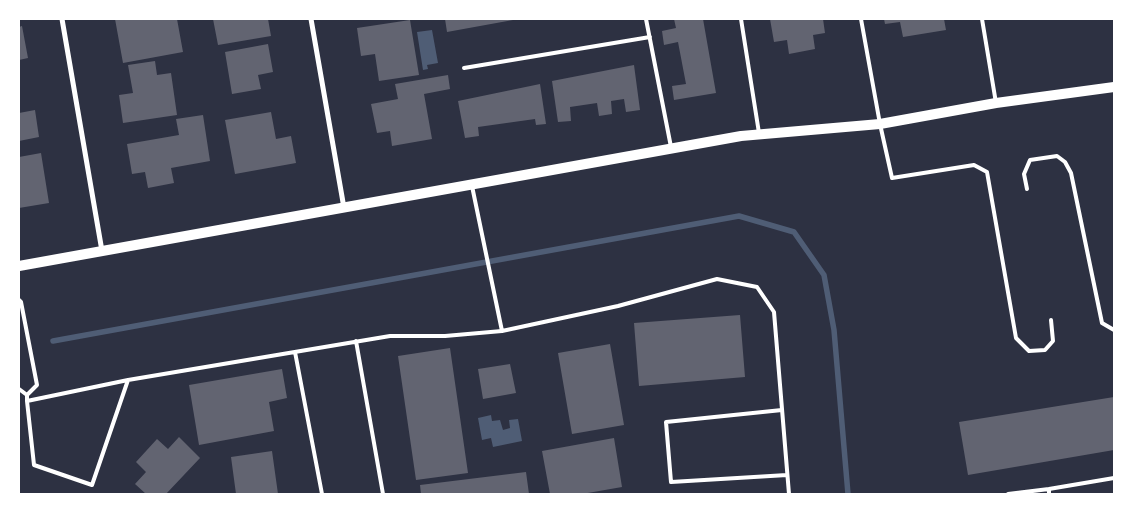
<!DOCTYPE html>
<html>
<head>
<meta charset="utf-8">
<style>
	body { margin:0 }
	#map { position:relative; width:1133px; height:513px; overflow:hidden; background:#2d3142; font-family:Arial,sans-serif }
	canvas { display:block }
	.frame { position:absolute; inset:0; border:20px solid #fff; pointer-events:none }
</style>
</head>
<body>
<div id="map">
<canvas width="1133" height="513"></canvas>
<div class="frame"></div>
</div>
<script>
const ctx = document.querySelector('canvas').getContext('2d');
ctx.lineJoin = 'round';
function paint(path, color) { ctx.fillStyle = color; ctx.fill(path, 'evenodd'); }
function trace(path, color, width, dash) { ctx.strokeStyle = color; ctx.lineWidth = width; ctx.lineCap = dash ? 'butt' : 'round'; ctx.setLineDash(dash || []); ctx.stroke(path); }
paint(new Path2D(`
	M432,30L438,63L427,65L428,69L423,70L417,32Z
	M491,415L492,421L500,420L503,430L510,428L509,420L518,419L522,441L493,447L491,438L482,440L478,418Z`), '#4f5d75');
trace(new Path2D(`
	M53,341L739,216L794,232L824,275L834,330L848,494`), '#4f5d75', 5.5);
paint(new Path2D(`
	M115,19H177L183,52L123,63Z
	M213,19H268L271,36L218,45Z
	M445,19H513V20L447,32Z
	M674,19H703L716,93L674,100L672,86L686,84L678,42L664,45L662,31L676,28Z
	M770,19H823L825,33L813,35L815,49L789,54L787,40L774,42Z
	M884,19H944L946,30L903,37L900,22L885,24Z
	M410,20L419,75L379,81L375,54L361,56L357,28Z
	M22,26L28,58L19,60V27Z
	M268,44L273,72L258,75L261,89L232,94L225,52Z
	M155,61L157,75L171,73L177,115L123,123L119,95L133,93L128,65Z
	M634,65L640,110L626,112L624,99L611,101L612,114L599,116L597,103L570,107L571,121L558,122L552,81Z
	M448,75L450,89L424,94L432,139L392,146L390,131L377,133L371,104L398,99L395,84Z
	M540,84L546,124L536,125L535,119L478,127L479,136L465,138L458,101Z
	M35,110L39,137L19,141V113Z
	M271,112L276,139L291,136L296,163L235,174L225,120Z
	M203,115L210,161L171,168L174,183L148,188L145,172L132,174L127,144L179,135L176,119Z
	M41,153L49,203L19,208V157Z
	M740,315L745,377L639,386L634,323Z
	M610,344L624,425L572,434L558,353Z
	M450,348L468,473L416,480L398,356Z
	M510,364L516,393L483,399L478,369Z
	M282,369L287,398L269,402L274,431L199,445L189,385Z
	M1114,397V450L968,475L959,422Z
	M179,437L200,458L166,494H146L135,484L146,472L136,462L157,439L168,449Z
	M614,438L622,487L582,494H550L542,451Z
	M272,451L278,494H236L231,457Z
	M526,472L529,494H421L420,485Z`), '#626471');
trace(new Path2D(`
	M646,19L671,147
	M741,19L759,133
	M861,19L880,124L892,178L974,165L987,172L1016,338L1029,351L1045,350L1053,341L1051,320
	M982,19L996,103
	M464,68L650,37
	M472,186L502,331L618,306L717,279L757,287L774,312L789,494
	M1027,189L1024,174L1030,160L1057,156L1065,162L1071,173L1102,323L1114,330
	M19,300L21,302L37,385L27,395L19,389
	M356,341L383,494
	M295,352L322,494
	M128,380L390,336H445L502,331
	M27,395V401L34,465L92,485L128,380L27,401
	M782,410L666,422L671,482L787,475
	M1049,489L1114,478
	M1008,494L1049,489V494`), '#fff', 4);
trace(new Path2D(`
	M62,19L102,251
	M311,19L344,208`), '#fff', 5);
trace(new Path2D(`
	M19,266L741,136L880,124L996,103L1114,87`), '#fff', 10);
</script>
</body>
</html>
